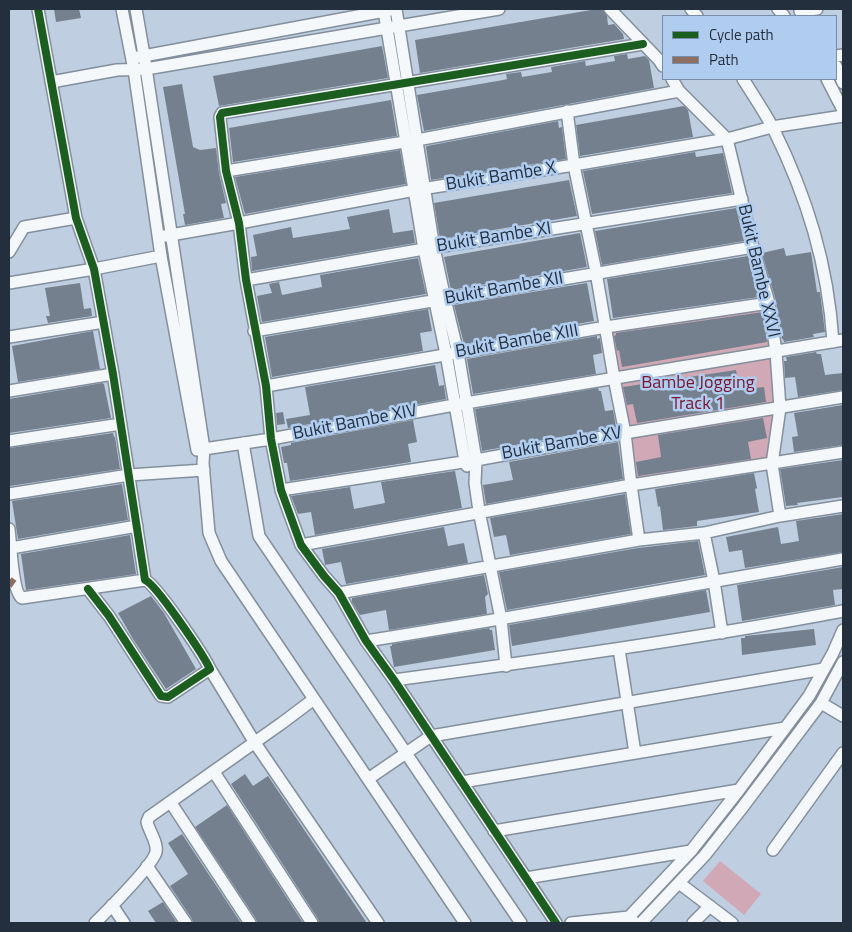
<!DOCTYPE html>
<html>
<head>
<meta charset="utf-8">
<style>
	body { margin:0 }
	#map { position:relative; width:852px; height:932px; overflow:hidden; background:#bfcee1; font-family:"Titillium Web",sans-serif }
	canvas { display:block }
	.frame { position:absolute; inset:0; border:10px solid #242f3d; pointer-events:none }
	.legend { position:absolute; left:662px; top:15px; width:175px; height:65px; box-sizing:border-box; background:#b0cdf0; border:1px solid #788ea8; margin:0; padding:6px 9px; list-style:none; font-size:15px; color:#242f3d }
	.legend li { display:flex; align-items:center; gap:10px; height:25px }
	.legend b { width:25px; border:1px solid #788ea8 }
</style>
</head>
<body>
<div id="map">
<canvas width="852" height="932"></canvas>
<div class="frame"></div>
<ul class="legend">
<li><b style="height:6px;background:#1b5e20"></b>Cycle path</li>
<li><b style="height:6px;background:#8d6e63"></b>Path</li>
</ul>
</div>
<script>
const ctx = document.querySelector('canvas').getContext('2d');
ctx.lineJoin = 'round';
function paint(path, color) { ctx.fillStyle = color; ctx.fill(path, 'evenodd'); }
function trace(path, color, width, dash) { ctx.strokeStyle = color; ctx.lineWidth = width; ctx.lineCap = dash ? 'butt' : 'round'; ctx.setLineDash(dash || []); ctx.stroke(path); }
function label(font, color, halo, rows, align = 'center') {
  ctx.font = font + ' "Titillium Web",sans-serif'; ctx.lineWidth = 5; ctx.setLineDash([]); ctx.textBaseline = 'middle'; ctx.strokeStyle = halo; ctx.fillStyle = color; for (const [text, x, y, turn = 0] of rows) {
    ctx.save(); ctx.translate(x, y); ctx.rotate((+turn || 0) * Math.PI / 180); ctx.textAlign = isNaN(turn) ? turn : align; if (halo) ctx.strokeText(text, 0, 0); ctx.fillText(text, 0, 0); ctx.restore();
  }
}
paint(new Path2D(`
	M769,303L776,352L772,464L631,485L606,327Z
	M720,861L761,894L744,915L703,881Z`), '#d1a8b6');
paint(new Path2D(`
	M54,9H79L81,18L56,22Z
	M597,9H603L607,16L608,25L614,24L623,34L624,39L420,73L415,40Z
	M382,46L388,78L219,106L213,76Z
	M627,54L628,59L645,56L649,60L654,88L424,131L417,95L503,80L507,79L506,74L521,72L522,77L552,72L551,67L585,61L586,66L615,61L614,56Z
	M182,84L193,147L200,150L216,148L219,173L226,203L221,204L224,218L185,225L183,214H185L163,87Z
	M391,100L397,136L233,162L229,128Z
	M684,106L688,110L693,137L580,156L576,125Z
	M558,121L559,128L562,127L566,159L431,180L426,147L427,146Z
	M400,150L406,184L245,214L235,177Z
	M695,152L696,157L723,153L732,193L592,214L583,171Z
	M569,180L577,216L440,239L434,203Z
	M736,208L744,241L602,265L595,231Z
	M389,209L393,233L413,230L415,243L252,271L251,257L257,256L253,235L291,227L293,238L350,229L347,217Z
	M580,233L587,267L451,290L444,257Z
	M784,248L786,256L811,252L817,292H820L825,332L813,334L814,337L784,342L783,339H782L776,301L762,253Z
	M748,256L759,297L613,318L607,279Z
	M418,258L426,294L262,322L257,296L272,293L269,284L279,282L282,295L322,287L320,275Z
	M80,283L84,309L91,308L92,316L48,323L46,316H50L45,288Z
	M587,283L594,321L464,344L454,305Z
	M428,309L432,331L420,333L423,351L272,377L265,337Z
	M763,312L767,342L622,367L619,350L617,351L614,336L616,335V333Z
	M93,331L100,369L18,382L12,346Z
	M597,336V339L600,338L602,353L593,355L596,374L473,394L467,359Z
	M816,352L817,354H821L825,375L843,373V390L798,397L795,377L785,378L784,361H787L786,357Z
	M435,365L439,386L444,385L446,399L288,428L286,419L310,415L305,387Z
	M736,370L739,390L764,387L766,402L637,423L633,404L627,405L623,387Z
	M102,383L104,384L111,418L9,433V399Z
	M598,388L599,391H601L605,411L613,410L616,427L482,451L475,409Z
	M843,405V445L794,452L792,437L798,436L794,413Z
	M283,412L285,424L277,425L276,413Z
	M763,418L767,438L748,442L751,459L638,476L636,462L661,457L658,435Z
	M413,420L417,442L408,444L411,462L290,481L287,463H284L281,447L291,445V443Z
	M113,433L114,437H115L120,469L10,486L9,448Z
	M618,442L623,479L486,504L483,485L513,480L509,462Z
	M843,460V497L797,503L798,505L786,506L780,469Z
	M455,471L462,508L315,535L311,512L298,514L291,496L350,487L354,509L385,503L381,482Z
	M754,473L757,488L755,489L759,512L697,521V526L663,530L660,506L658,507L655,489Z
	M122,484L128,520L18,539L12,501Z
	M625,494L631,534L510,555L506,535L494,537L490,518Z
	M843,514V552L745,568L742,550L729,552L726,537L778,527L781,544L799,541L796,521Z
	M444,527L448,546L464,543L468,563L346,584L341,562L325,565L322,549Z
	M130,535L136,574L26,590L21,554Z
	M698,541L705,575L507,610L499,572L638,548Z
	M843,567V589L833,590L835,605L742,621L737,585Z
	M484,575L488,594L485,597L487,614L389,630L386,610L360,615L352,602V598Z
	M706,590L710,612L512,646L509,625Z
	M151,596L164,613L196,669L166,689L133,639L118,613Z
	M489,628L490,630H492L495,650L394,667L390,646H392V644Z
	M814,629L816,645L742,655L741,638H745V636Z
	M245,774L253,786L268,776L367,923H319L318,919L231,784Z
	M227,805L303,923H257L256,919L195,827Z
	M182,834L241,923H193L192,919L170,886L188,874L168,843Z
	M163,902L177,923H156L148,911Z`), '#75808e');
const street = new Path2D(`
	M38,9L76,218L94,269L113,374L145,580C156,584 204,656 210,669L168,697L161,696L109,616L88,589
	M122,9L134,70L161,256L197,450
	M136,9L144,55L204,449L203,463L209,533L221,561L465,923
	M396,9L434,248L445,299L458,353L476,460L475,483L479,511L501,619L506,666
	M610,9L659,60L663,66
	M691,9L697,16
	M778,9L784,16
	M384,11L424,249L446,354L465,461L467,466
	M800,11L817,9
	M836,56L843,55
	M138,57L390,10
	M836,66L843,83
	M672,79L679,91L727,139L753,247L769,303L776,352L780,408L772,464L780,516
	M743,79C753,95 764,111 773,128C807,197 828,264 833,342
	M827,79L843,110
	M51,82L117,70L146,69L499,9
	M567,111L574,165L596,272L614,378L625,433L631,485L639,540
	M226,171L417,140L679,91
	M159,237L239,223L415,190L574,165L727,139L772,127L843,116
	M9,252L24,227L76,218
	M246,280L424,249L742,199
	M9,283L94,269L161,256
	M254,331L753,247
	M9,337L104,322
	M266,386L606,327L769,303
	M9,391L113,374
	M9,441L121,424
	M243,443L259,536L521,923
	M197,450L271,439L454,405L843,340
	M281,490L476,460L625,433L843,397
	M9,494L129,475L204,470
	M9,529C11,543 12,592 22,598L145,580
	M704,533L714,581L722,633
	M301,545L631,485L843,452
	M11,548L137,526
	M339,593L639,540L704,533L780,516L843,506
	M366,641C526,616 684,586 843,559
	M619,649L635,753
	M210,669L255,743L378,923
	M394,680C544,660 694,639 843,611
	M821,703L843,716
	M214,772L312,923
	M368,779L431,736L824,669
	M462,782L785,728
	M171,803L250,923
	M494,831L739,790
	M773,850L843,753
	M147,866L186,923
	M526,878L691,851
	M679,883L732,923
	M112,905L124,923
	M629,917L691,851L739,790L809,696L833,653L843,630
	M95,923C107,911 153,865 156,852C158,843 149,831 147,822L149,817L282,723L314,699
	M556,923L394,680L366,641L339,593L324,576L301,545L281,490L271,439L266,386L246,280L239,223L226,171L220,117L222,113L643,44
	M571,923L629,917L634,922
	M641,923L705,855L742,808L821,703L843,662
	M693,923L710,906`);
trace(street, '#838f9d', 14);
trace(street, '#f5f8fa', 11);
trace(new Path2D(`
	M9,586L14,579`), '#8d6e63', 6, [12, 6]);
trace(new Path2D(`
	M38,9L76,218L94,269L113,374L145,580C156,584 204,656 210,669L168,697L161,696L109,616L88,589
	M556,923L394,680L366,641L339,593L324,576L301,545L281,490L271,439L266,386L246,280L239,223L226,171L220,117L222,113L643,44`), '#1b5e20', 8);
label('18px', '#242f3d', '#b0cdf0', [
	["Bukit Bambe X",501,177,-9],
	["Bukit Bambe XI",494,238,-9],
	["Bukit Bambe XXVI",758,271,77],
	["Bukit Bambe XII",504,289,-10],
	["Bukit Bambe XIII",517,342,-10],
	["Bukit Bambe XIV",355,423,-11],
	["Bukit Bambe XV",562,444,-10]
]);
label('18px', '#79152e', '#b0cdf0', [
	["Bambe Jogging",698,384],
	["Track 1",698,405]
]);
</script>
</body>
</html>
